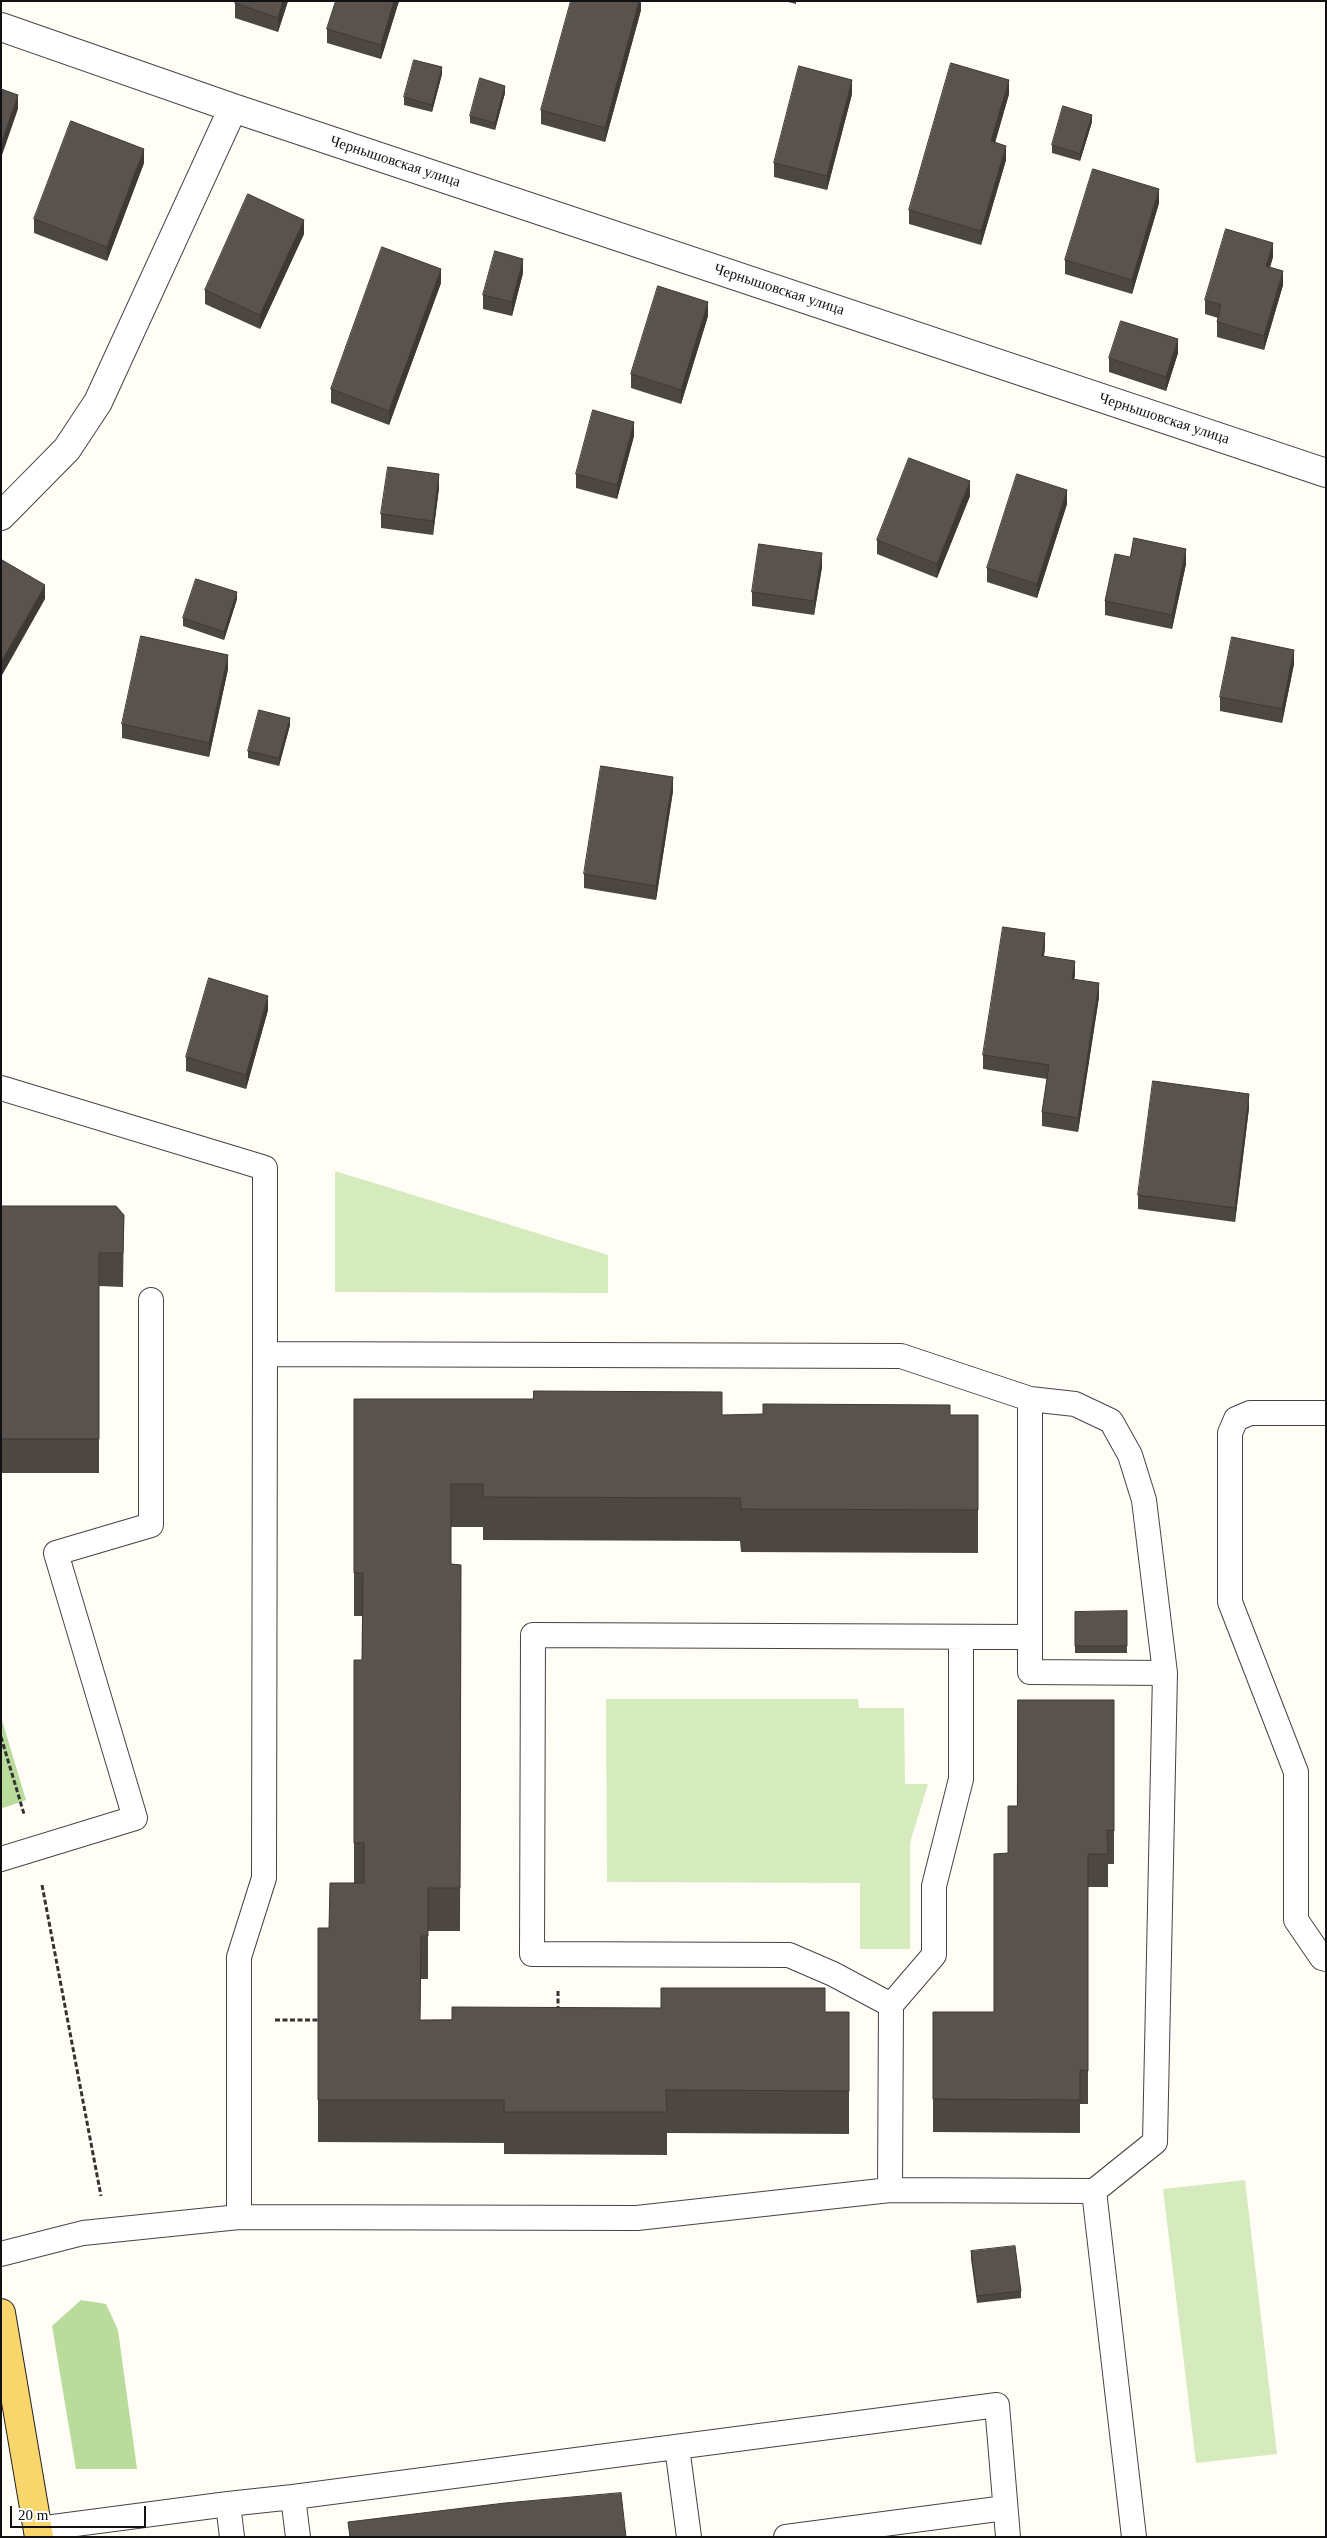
<!DOCTYPE html>
<html>
<head>
<meta charset="utf-8">
<style>
	body { margin:0 }
	#map { position:relative; width:1327px; height:2538px; overflow:hidden; background:#fffdf5; font-family:Georgia,serif }
	canvas { display:block }
	.frame { position:absolute; inset:0; border:2px solid #111; pointer-events:none }
	.scale { position:absolute; left:10px; top:2506px; width:136px; height:22px; box-sizing:border-box; border:2px solid #111; border-top:0; padding-left:6px; font-size:15px; line-height:18px; white-space:nowrap; color:#111; -webkit-text-stroke:4px #fff; paint-order:stroke }
</style>
</head>
<body>
<div id="map">
<canvas width="1327" height="2538"></canvas>
<div class="frame"></div>
<div class="scale">20 m</div>
</div>
<script>
const ctx = document.querySelector('canvas').getContext('2d');
ctx.lineJoin = 'round';
function paint(path, color) { ctx.fillStyle = color; ctx.fill(path, 'evenodd'); }
function trace(path, color, width, dash) { ctx.strokeStyle = color; ctx.lineWidth = width; ctx.lineCap = dash ? 'butt' : 'round'; ctx.setLineDash(dash || []); ctx.stroke(path); }
function label(font, color, halo, rows, align = 'center') {
  ctx.font = font + ' Georgia,serif'; ctx.lineWidth = 5; ctx.setLineDash([]); ctx.textBaseline = 'middle'; ctx.strokeStyle = halo; ctx.fillStyle = color; for (const [text, x, y, turn = 0] of rows) {
    ctx.save(); ctx.translate(x, y); ctx.rotate((+turn || 0) * Math.PI / 180); ctx.textAlign = isNaN(turn) ? turn : align; if (halo) ctx.strokeText(text, 0, 0); ctx.fillText(text, 0, 0); ctx.restore();
  }
}
paint(new Path2D(`
	M335,1171L608,1255V1293L335,1292Z
	M606,1699H858L859,1708H904L905,1784H928L910,1843V1949H860V1883L607,1882Z
	M1245,2180L1277,2454L1196,2463L1163,2189Z`), '#d5ebbd');
paint(new Path2D(`
	M1,1717L26,1800L3,1808L1,1806Z
	M81,2300L106,2304L118,2330L137,2469H76L52,2326Z`), '#b9dc9c');
const lane = new Path2D(`
	M1,1088L265,1168V1354
	M1326,1413H1250L1236,1419L1230,1433V1602L1296,1772V1920L1322,1958L1326,1959
	M1030,1637V1672L1165,1673
	M1,1859L135,1818L56,1553L151,1525V1300
	M891,2005L833,1974L789,1955L532,1954L533,1635L1030,1637V1399
	M890,2190L891,2005L934,1955V1886L961,1779V1637
	M1094,2191L1134,2537
	M1,2254L83,2233L239,2217L637,2218L890,2190L1094,2191L1155,2142L1165,1673L1144,1500L1130,1455L1111,1421L1075,1404L1030,1399L901,1356L265,1354L264,1878L239,1957V2217
	M677,2447L689,2537
	M293,2497L997,2405L1008,2537
	M228,2504L293,2497L298,2537
	M38,2529L228,2504L232,2537
	M786,2537L1005,2508`);
const street = new Path2D(`
	M1,27L233,108L1326,473
	M1,516L67,449L98,402L233,108`);
const primary = new Path2D(`
	M1,2313L39,2537`);
trace(lane, '#444', 26);
trace(street, '#444', 30);
trace(primary, '#222', 30);
trace(new Path2D(`
	M1,1737L24,1814
	M42,1885L101,2196
	M558,2011V1990
	M275,2020H318`), '#333', 3, [5, 2.5]);
trace(lane, '#fff', 24);
trace(street, '#fff', 28);
trace(primary, '#f9d66b', 28);
paint(new Path2D(`
	M288,1L278,32L235,18V3Z
	M336,1H399L381,59L327,43V29Z
	M641,1V10L605,142L541,124V110Z
	M784,1H796V4Z
	M442,74L432,112L404,105V97Z
	M505,93L495,130L470,123V116Z
	M852,94L827,190L774,177V163Z
	M1009,94L995,143L1006,160L981,245L909,224V210Z
	M1092,122L1080,161L1052,153V145Z
	M144,163L107,261L34,233V219Z
	M1159,203L1132,294L1065,274V260Z
	M304,234L260,329L205,304V290Z
	M1273,257L1270,267L1283,285L1264,350L1217,337V322L1218,318L1205,314V300Z
	M523,273L512,316L483,309V295Z
	M441,283L389,425L331,403V389Z
	M708,316L681,404L631,388V374Z
	M1178,353L1166,391L1109,372V358Z
	M634,436L617,499L576,488V474Z
	M439,488L433,535L381,528V514Z
	M970,496L937,578L877,554V540Z
	M1067,504L1037,598L987,582V568Z
	M1130,557L1186,564L1172,629L1105,615V601Z
	M822,567L814,615L752,606V592Z
	M237,599L224,640L183,626V618Z
	M1294,664L1282,723L1220,711V697Z
	M228,669L209,757L122,738V724Z
	M290,725L279,766L248,758V751Z
	M673,791L656,900L584,888V874Z
	M1045,947L1044,956L1075,975L1074,979L1099,997L1078,1132L1042,1126V1112L1047,1079L983,1069V1055Z
	M268,1010L246,1089L186,1071V1057Z
	M1249,1108L1235,1222L1138,1209V1195Z
	M1,1206L124,1215L123,1287L99,1286V1473H1Z
	M354,1399L722,1415H978V1553L741,1552L740,1541L483,1540V1527H451V1564L461,1565L460,1931H428V1979H421L420,2020L849,2012V2134L667,2133V2155L504,2154V2143L318,2142V1928H329L354,1883V1660H362V1616H354Z
	M1127,1611V1653H1075V1612Z
	M1114,1700V1864H1108V1887H1088V2104H1080V2133L933,2132V2012H994L1008,1853L1017,1806Z
	M971,2251L1021,2291V2298L977,2303L971,2259Z`), '#4d4742');
paint(new Path2D(`
	M283,1H288L278,32V18Z
	M394,1H399L381,59V45Z
	M639,1H641V10L605,142V128Z
	M442,67V74L432,112V105Z
	M852,80V94L827,190V176Z
	M1009,80V94L991,156V141Z
	M505,86V93L495,130V123Z
	M18,95V109L1,158V144Z
	M1092,115V122L1080,161V154Z
	M1006,146V160L981,245V231Z
	M144,149V163L107,261V247Z
	M1159,189V203L1132,294V280Z
	M304,220V234L260,329V315Z
	M1273,243V257L1266,280V266Z
	M523,259V273L512,316V302Z
	M441,269V283L389,425V411Z
	M1283,271V285L1264,350V336Z
	M708,302V316L681,404V390Z
	M1178,339V353L1166,391V377Z
	M634,422V436L617,499V485Z
	M439,474V488L433,535V521Z
	M970,481V496L937,578V564Z
	M1067,490V504L1037,598V584Z
	M1186,549V564L1172,629V615Z
	M822,553V567L814,615V601Z
	M45,585V599L1,677V662Z
	M237,592V599L224,640V632Z
	M1294,650V664L1282,723V709Z
	M228,655V669L209,757V743Z
	M290,718V725L279,766V758Z
	M673,777V791L656,900V886Z
	M1045,933V947L1042,970V956Z
	M1075,961V975L1072,993V979Z
	M1099,983V997L1078,1132V1118Z
	M268,996V1010L246,1089V1075Z
	M1249,1094V1108L1235,1222V1208Z`), '#3f3936');
const building = new Path2D(`
	M236,1H283L278,18L235,3Z
	M336,1H394L381,45L327,29Z
	M571,1H639L605,128L541,110Z
	M414,60L442,67L432,105L404,97Z
	M951,63L1009,80L991,141L1006,146L981,231L909,210Z
	M799,66L852,80L827,176L774,163Z
	M480,78L505,86L495,123L470,116Z
	M1,89L18,95L1,144Z
	M1063,106L1092,115L1080,154L1052,145Z
	M71,121L144,149L107,247L34,219Z
	M1093,169L1159,189L1132,280L1065,260Z
	M248,194L304,220L260,315L205,290Z
	M1226,229L1273,243L1266,266L1283,271L1264,336L1217,322L1221,305L1205,300Z
	M382,247L441,269L389,411L331,389Z
	M495,251L523,259L512,302L483,295Z
	M658,286L708,302L681,390L631,374Z
	M1121,321L1178,339L1166,377L1109,358Z
	M593,410L634,422L617,485L576,474Z
	M909,458L970,481L937,564L877,540Z
	M388,467L439,474L433,521L381,514Z
	M1017,474L1067,490L1037,584L987,568Z
	M1134,538L1186,549L1172,615L1105,601L1115,554L1130,557Z
	M759,544L822,553L814,601L752,592Z
	M2,560L45,585L1,662V562Z
	M196,579L237,592L224,632L183,618Z
	M141,636L228,655L209,743L122,724Z
	M1232,637L1294,650L1282,709L1220,697Z
	M259,710L290,718L279,758L248,751Z
	M601,766L673,777L656,886L584,874Z
	M1003,927L1045,933L1042,956L1075,961L1072,979L1099,983L1078,1118L1042,1112L1049,1065L983,1055Z
	M209,978L268,996L246,1075L186,1057Z
	M1153,1081L1249,1094L1235,1208L1138,1195Z
	M1,1206H116L124,1215L123,1253H99V1439H1Z
	M534,1391L722,1392V1415L763,1414V1404L950,1405V1415H978V1510L741,1509L740,1498L483,1497V1484H451V1564L461,1565L460,1888H428V1936H421L420,2020H452V2007L661,2008V1988H825V2012H849V2091L666,2090L667,2112H504V2100H318V1928H329L330,1883H364V1843H354V1660H362L363,1573H354V1399H533Z
	M1127,1611V1646H1075V1612Z
	M1018,1700H1114V1831L1107,1830L1108,1854H1088V2071L1080,2070V2100L933,2099V2012H994V1854L1008,1853V1806H1017Z
	M1015,2246L1021,2291L977,2296L971,2251Z
	M621,2493L626,2537H350L348,2522L505,2503Z`);
paint(building, '#5a524d');
trace(building, '#3f3936', 1);
label('15px', '#111', '#fff', [
	["Чернышовская улица",395,162,18],
	["Чернышовская улица",779,290,18],
	["Чернышовская улица",1164,419,18]
]);
</script>
</body>
</html>
